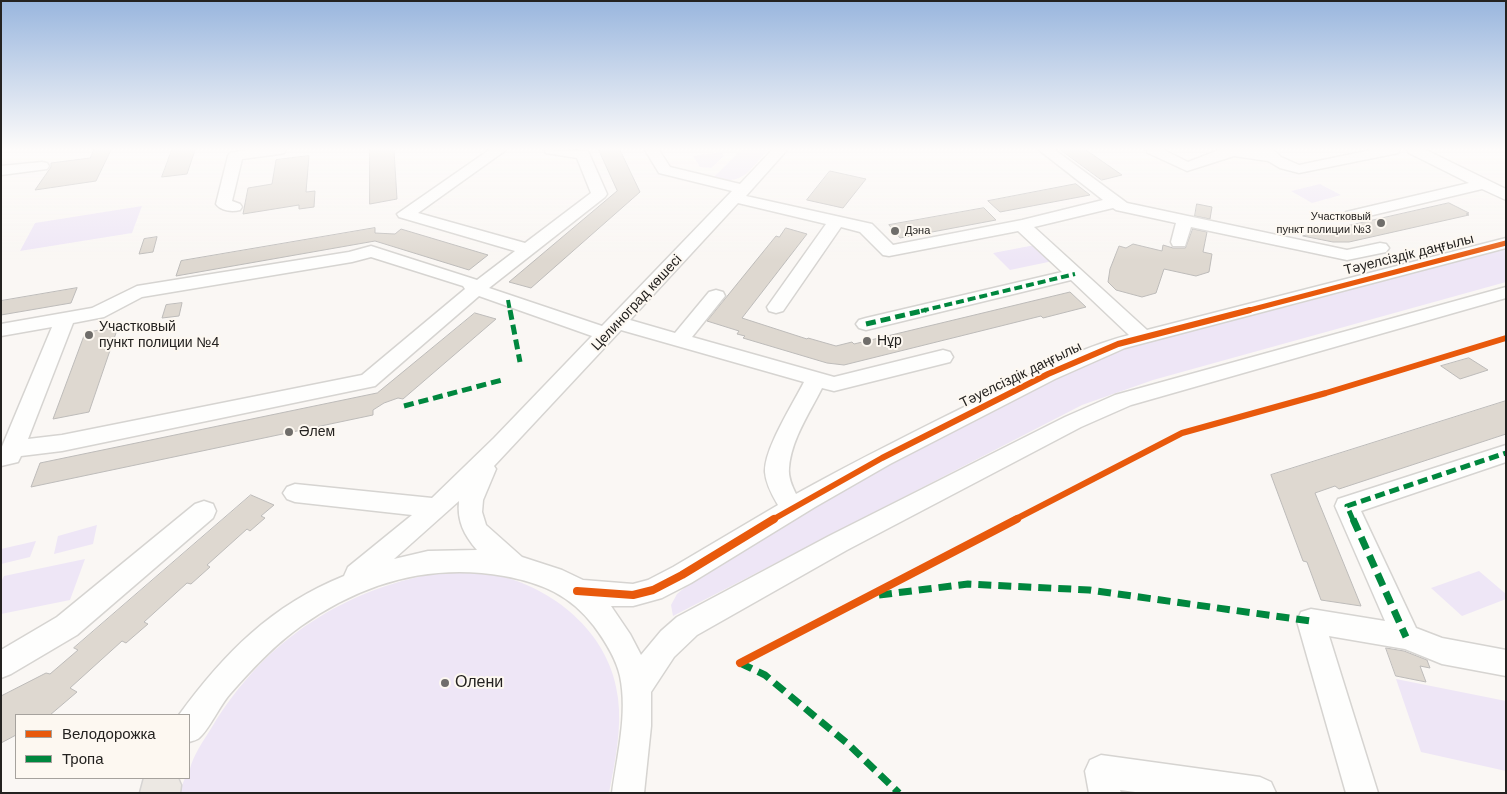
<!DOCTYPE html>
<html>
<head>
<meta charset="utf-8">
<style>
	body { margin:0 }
	#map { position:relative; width:1507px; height:794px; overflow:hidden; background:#faf7f4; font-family:Arial,sans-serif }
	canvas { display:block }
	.frame { position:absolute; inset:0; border:2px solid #242220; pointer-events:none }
	.legend { position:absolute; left:15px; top:714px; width:175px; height:65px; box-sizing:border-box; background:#fdf8f1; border:1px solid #a6a29d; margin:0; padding:6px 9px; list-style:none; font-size:15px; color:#242220 }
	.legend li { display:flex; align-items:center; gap:10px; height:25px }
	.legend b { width:25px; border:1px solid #a6a29d }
</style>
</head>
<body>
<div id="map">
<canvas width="1507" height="794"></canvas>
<div class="frame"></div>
<ul class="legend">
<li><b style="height:6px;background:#e8590c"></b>Велодорожка</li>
<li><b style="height:6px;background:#00873e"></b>Тропа</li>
</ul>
</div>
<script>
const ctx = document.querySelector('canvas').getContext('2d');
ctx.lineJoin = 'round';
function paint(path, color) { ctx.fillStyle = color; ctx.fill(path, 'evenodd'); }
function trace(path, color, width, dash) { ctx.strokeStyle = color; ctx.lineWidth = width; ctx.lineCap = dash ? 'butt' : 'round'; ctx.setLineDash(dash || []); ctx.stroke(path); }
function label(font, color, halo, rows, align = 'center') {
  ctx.font = font + ' Arial,sans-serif'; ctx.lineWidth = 4; ctx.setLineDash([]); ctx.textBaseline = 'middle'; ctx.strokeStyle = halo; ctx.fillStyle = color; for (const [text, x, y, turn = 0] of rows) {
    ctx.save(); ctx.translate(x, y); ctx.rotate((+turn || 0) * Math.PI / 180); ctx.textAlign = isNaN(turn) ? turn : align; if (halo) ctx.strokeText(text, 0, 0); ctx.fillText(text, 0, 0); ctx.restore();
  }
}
paint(new Path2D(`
	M741,150H768C748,171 744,186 713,178Z
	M721,152L724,156L711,168L700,167L693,156Z
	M1320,184L1341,195L1312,203L1291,191Z
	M142,206L132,233L20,251L35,223Z
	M1035,245L1053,261L1010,270L993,253Z
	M1506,248V282L1153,380L1082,405L673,616L671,605L677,594L690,583L855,481L1061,375L1107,355L1146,342L1298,304Z
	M97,525L93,544L54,554L58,536Z
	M36,541L30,557L1,564V549Z
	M85,559L70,600L1,614V582L4,576Z
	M448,571C465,572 484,571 501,576C558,591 611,636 618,698C622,729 615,762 609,793H179L185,778H189C189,760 203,742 212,727C266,638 346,587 448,571Z
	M1479,571L1506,594V599L1462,616L1431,588Z
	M1396,679L1506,701V771L1421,752Z`), '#eee6f6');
const building = new Path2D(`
	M94,150H111L96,181L35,190L51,167V163L90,158Z
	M172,150H195L187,174L162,177Z
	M370,150H394L397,199L370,204Z
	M599,150H620L640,192L531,288L509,282L617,191Z
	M1061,150H1086L1122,175L1102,180Z
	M309,156L306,192L315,191L314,207L299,209V205L243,214L248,188L272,184L276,160Z
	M830,171L866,179L843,208L807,200Z
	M1076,184L1090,195L1000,212L988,201Z
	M1449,203L1469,213L1466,214L1469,215L1349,242H1333L1303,236Z
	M1197,204L1212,207L1210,219L1195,216Z
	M984,208L996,220L900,238L889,225Z
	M375,228V233L395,234L401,229L488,255L469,270L375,241L176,276L181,261Z
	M786,228L807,234L742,318L807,339L808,338L836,346L852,342L854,344L1070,292L1086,307L1043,318L1041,316L844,365L827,363L743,338L745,336L737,334L739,331L707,321L776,236L779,237Z
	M1193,229L1207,232L1203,252L1212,254L1209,272L1196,276L1164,269L1156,293L1142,297L1116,290L1108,282L1110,269L1119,246L1126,248L1133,244L1162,251L1163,245L1173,248H1185Z
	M157,237L153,252L139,254L144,239Z
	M77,288L71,303L1,315V301Z
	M182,303L179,316L162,318L166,305Z
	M475,313L496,319L403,399L398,398L384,403L373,410V415L31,487L40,463L377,393Z
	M118,327L89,412L53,419L85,333Z
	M1469,358L1488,370L1460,379L1441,366Z
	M1506,401V434L1339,489L1335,486L1315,493L1361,606L1321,600L1307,562L1303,561L1271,475Z
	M251,495L274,505L261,516L265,518L250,531L247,529L207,565L210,567L191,584L187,583L144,622L148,624L126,643L122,641L70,688L77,692L50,715H16V735L1,743V696L46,673L50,674L78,650L74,648Z
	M1386,648L1404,651L1427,660L1430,668L1420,666L1426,682L1396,676Z`);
paint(building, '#ded8d0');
trace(building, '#bdbbb9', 1);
const minor = new Path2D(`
	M247,150H286L284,153L279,154L242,159L232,201L240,204L242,207L240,210C232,212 221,211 216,204L228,156L230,153Z
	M489,150H506L418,213L525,243L591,193L577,158L546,153L544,150L588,151L607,194L605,197L489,288L602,326L732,191L659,173L645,150H659L670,167L740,184L772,150H787L746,196L872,224L893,245L1022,220L1103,200L1039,150H1055L1127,203L1347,250L1380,243L1386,244L1389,248L1386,252L1347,260L1191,227L1185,246H1173L1171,242L1176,223L1116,210L1113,208L1034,227L1147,330L1506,238V248L1125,348L1055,379L890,464L815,507L691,583L662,598L633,606H611L630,634L641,655L661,631L677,617L829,536L1065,417L1115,395L1506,287V298L1131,405L1081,427L847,550L697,635L674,657L651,692V726L644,793H612C617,755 628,714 620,676C616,658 605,641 594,626C570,595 542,583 504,576C430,563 362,583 301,626C274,645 251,670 230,694C220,705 209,730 199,738C197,740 192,741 189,742V715H179C224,653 272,605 344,576L348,567L412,515L295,502L287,499L283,493L287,487L295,484L432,498L494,438L592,336L479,296L375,386L62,451L21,456L18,462L1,466V449L52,327L1,336V324L92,308L137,286L349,252L371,246L477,280L515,251L399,217L397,214ZM738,203L826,224L767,307L769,311L776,313L783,311L841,227L860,232L883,255L889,256L1018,231L1062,272L866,318L859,320L856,324L859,328L866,330L1071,280L1129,335C1078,348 1030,375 982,398C920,429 857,460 796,494C792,486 788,477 789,468C791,440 810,412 822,388L834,391L950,362L953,357L950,352L943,350L834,377L692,337L725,296L723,292L716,290L709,292L675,333L630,320ZM371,257L463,286L465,289L362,375L62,435L28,439L73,323L104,317L142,297L352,262ZM621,330L804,382C793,404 764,449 765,472C766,484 772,495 778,505L673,567L648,580L633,584L583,580L562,570L522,557L486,525L482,512L483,500L496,469L494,466ZM459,501C457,521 464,535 477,550L428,551L394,559Z
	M1146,150H1164L1188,162L1219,150H1274L1281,157L1299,165L1371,150H1400L1398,153L1393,154L1299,173L1280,168L1268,161L1234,156L1187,171L1148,153Z
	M1407,150H1426L1506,189V200L1482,189L1352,220L1346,218L1344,215L1346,212L1469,183L1409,153Z
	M42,162L47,163L49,166L47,169L1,175V166Z
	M1506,445V462L1361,511L1416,628L1442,638L1506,650V676L1442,664L1405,649L1329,636L1378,793H1346L1297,621L1301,612L1311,609L1385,621L1335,506L1338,499Z
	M204,501L213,504L216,511L213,518L77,635L11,674L1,678V650L57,617L195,504Z
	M1101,755L1260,777L1271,782L1276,793H1143L1120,790L1121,793H1089L1085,771L1090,760Z`);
const major = new Path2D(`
	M144,778H178L181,785L180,793H140Z`);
trace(minor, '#d6d4d1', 3);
trace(major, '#d6d4d3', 3);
paint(minor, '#fefefd');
paint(major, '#ece8e3');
trace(new Path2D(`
	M508,300L510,311
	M921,311L1075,274`), '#00873e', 4, [8, 4]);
trace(new Path2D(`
	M510,310L520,362
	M866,324L926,310
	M404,406L502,380
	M1353,520L1347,506L1506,453`), '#00873e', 5, [10, 5]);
trace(new Path2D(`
	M1353,519L1406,637
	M879,595L968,584L1089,590L1311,621
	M740,663L765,675L848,744L899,793`), '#00873e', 7, [13, 7]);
trace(new Path2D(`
	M1246,311L1506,243`), '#e8590c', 5);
trace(new Path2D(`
	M772,520L882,458L1048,374L1118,344L1250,310
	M1014,520L1182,433L1326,393L1506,338`), '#e8590c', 6);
trace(new Path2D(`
	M577,591L633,595L653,590L682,575L774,519
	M740,663L1017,519`), '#e8590c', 8);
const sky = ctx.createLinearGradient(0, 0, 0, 261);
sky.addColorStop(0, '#99b6de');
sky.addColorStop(0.57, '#fdfbfa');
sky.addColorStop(1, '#fdfbfa00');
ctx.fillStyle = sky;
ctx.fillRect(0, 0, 1507, 261);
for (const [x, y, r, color] of [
	[1381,223,5,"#6f6d6a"],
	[895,231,5,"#6f6d6a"],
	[89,335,5,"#6f6d6a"],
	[867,341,5,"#6f6d6a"],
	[289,432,5,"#6f6d6a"],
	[445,683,5,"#6f6d6a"]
]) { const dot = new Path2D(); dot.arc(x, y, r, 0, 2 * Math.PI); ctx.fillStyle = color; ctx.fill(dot); trace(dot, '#fdf8f1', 2); }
label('11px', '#242220', '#fdf8f1', [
	["Участковый",1371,217],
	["пункт полиции №3",1371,230],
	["Дэна",905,231,"left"]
], 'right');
label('14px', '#242220', '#fdf8f1', [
	["Тәуелсіздік даңғылы",1409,255,-14],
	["Целиноград көшесі",637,303,-47],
	["Тәуелсіздік даңғылы",1021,375,-26]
]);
label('14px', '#242220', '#fdf8f1', [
	["Участковый",99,327],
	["пункт полиции №4",99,343],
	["Нұр",877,341],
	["Әлем",299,432]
], 'left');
label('16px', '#242220', '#fdf8f1', [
	["Олени",455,683]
], 'left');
</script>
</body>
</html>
